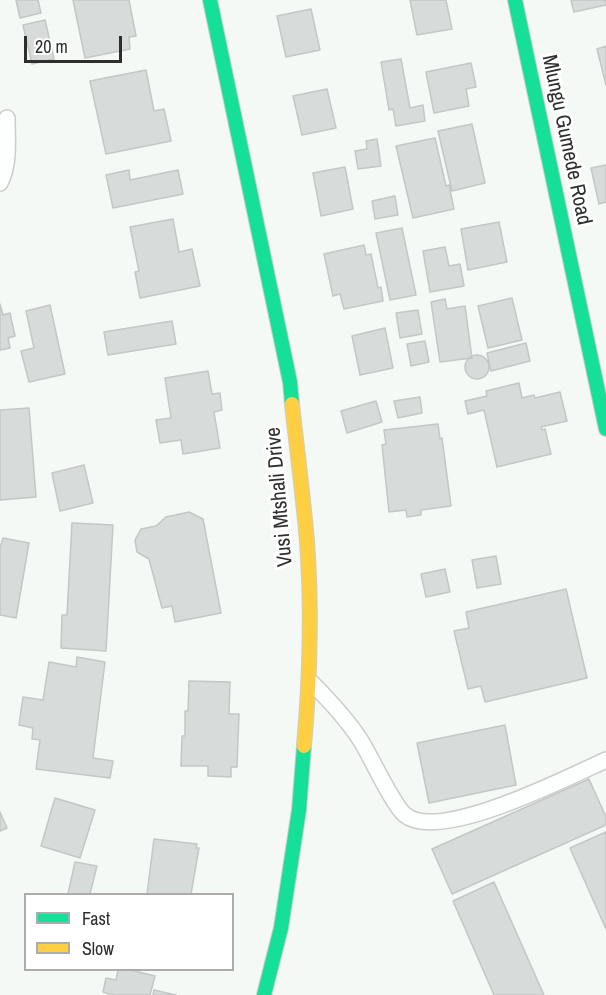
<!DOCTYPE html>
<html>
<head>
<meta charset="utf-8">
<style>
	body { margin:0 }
	#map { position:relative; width:606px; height:995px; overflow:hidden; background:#f4f9f5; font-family:"Archivo Narrow",sans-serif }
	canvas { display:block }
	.legend { position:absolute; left:24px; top:893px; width:210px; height:78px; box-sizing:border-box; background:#fff; border:2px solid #abacab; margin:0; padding:8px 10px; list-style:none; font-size:18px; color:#2d2f2d }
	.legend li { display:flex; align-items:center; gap:12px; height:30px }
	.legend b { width:30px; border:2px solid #abacab }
	.scale { position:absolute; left:24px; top:36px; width:98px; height:27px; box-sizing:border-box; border:3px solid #2d2f2d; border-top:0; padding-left:8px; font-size:18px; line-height:21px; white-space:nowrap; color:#2d2f2d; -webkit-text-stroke:4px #fff; paint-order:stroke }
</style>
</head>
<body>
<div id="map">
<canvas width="606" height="995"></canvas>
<ul class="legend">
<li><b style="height:8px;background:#16e098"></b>Fast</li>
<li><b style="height:8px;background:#ffcf43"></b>Slow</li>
</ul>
<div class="scale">20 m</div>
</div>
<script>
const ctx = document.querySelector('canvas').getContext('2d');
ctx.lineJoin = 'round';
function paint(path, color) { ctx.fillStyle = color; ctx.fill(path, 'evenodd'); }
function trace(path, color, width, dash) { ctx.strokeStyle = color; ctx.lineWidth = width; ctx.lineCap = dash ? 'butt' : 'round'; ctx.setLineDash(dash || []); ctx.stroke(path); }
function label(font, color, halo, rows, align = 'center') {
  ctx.font = font + ' "Archivo Narrow",sans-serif'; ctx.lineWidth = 6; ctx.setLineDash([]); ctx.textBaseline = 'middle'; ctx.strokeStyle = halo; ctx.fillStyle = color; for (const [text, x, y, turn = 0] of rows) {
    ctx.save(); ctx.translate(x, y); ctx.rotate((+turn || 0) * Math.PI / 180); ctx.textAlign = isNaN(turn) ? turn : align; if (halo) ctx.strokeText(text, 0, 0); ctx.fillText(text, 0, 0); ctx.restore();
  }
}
const building = new Path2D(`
	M16,0H38L41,13L20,18Z
	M73,0H129L136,36L129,37L130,49L85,58Z
	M410,0H446L452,29L417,35Z
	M571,0H606V5L574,12Z
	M311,9L320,50L286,57L277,16Z
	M45,20L54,59L32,64L23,25Z
	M606,46V85L597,49Z
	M401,59L410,108L423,105L425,121L396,126L393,109L389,110L381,62Z
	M471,63L476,87L466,89L469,106L434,113L426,72Z
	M146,70L154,111L164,109L171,141L106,154L90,81Z
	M327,89L336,128L302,135L293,96Z
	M472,124L485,183L452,191L438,131Z
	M435,138L446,186L449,185L454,209L413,218L396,146Z
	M377,139L381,166L358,169L355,151L367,149L366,141Z
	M606,165V202L599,204L591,168Z
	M345,167L353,209L321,216L313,173Z
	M129,170L130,180L178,170L183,194L113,208L106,175Z
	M395,196L398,215L375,219L372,201Z
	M173,219L179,252L192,249L200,286L140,298L135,272L139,271L130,227Z
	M499,222L507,262L468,270L461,229Z
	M402,228L416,295L390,300L376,233Z
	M364,245L366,255L371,254L378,288L381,287L383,301L344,309L340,294L333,296L324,254Z
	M445,247L449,266L460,264L464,286L430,292L423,251Z
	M512,298L522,340L488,348L478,306Z
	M445,299L447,309L465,306L472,358L440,362L431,302Z
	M0,304L3,315L10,313L15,336L8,338L10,348L0,350Z
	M50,305L65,374L29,382L21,351L34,348L26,311Z
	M418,310L422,334L400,338L396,313Z
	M172,321L176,344L108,355L104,332Z
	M385,328L393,368L360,375L352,336Z
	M425,341L429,362L411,366L407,344Z
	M526,343L530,361L491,371L487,353Z
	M465 367a12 12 0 1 1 24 0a12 12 0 1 1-24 0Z
	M208,371L212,394L220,393L222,410L214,412L220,448L183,454L181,440L160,443L156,420L171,418L165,378Z
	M519,383L522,398L534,395L535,398L560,392L567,421L541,427L542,430L545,429L551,454L497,467L484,410L468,414L465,401L487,396L486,391Z
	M420,397L422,413L398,418L394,401Z
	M376,401L382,422L347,433L341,411Z
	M29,408L36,497L0,500V410Z
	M438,424L440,439L442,438L451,506L421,510V515L407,517L406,510L389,512L382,445L386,444L384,430Z
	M84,465L93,503L60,511L52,473Z
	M189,512L203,519L221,613L175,622L172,606L162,608L149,559L137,552L135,540L141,529L156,526L166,517Z
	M72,523L113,525L106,651L61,648L62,615H67Z
	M3,538L29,543L16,618L0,615V548Z
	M496,556L501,584L477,588L472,560Z
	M445,569L450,592L426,597L421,574Z
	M566,589L587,678L485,702L481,686L468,689L454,631L469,628L466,612Z
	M77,657L105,662L93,758L113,761L110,778L36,769L40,740L32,739L33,728L19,725L23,697L43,700L49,662L76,667Z
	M189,681L230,682L229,714H239L237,767H231V777L208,776V766H181L182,736H185V711H188Z
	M505,725L516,785L429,803L417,743Z
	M589,779L606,817V825L452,894L432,849Z
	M55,798L95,810L80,858L41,846Z
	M0,812L7,828L0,831Z
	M606,832V929L570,848Z
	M154,839L197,844L196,848H199L191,894H147Z
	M75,862L97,866L90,894H68Z
	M494,882L544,995H494L453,901Z
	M118,970H131L155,976L150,995H113L103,992L106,978L116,980Z
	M154,990L176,995H153Z`);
paint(building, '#d7dbd9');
trace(building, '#c3c7c5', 1.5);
const lane = new Path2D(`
	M0,183C10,164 7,139 7,118
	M311,682C329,700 347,719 361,741C371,757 393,805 405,815C440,843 568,777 606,760`);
const fast = new Path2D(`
	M210,0L290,382L292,404
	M515,0L606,429
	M264,995L281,928L299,810L304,746`);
const slow = new Path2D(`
	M292,404C297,450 303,495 307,541C312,609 310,678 304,746`);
trace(lane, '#cacdca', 18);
trace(fast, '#cacdca', 16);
trace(slow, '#cacdca', 16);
trace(lane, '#fdfefe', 15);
trace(fast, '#16e098', 14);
trace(slow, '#ffcf43', 14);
label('21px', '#2d2f2d', '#fff', [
	["Mlungu Gumede Road",566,140,78],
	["Vusi Mtshali Drive",280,497,-95]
]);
</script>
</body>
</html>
